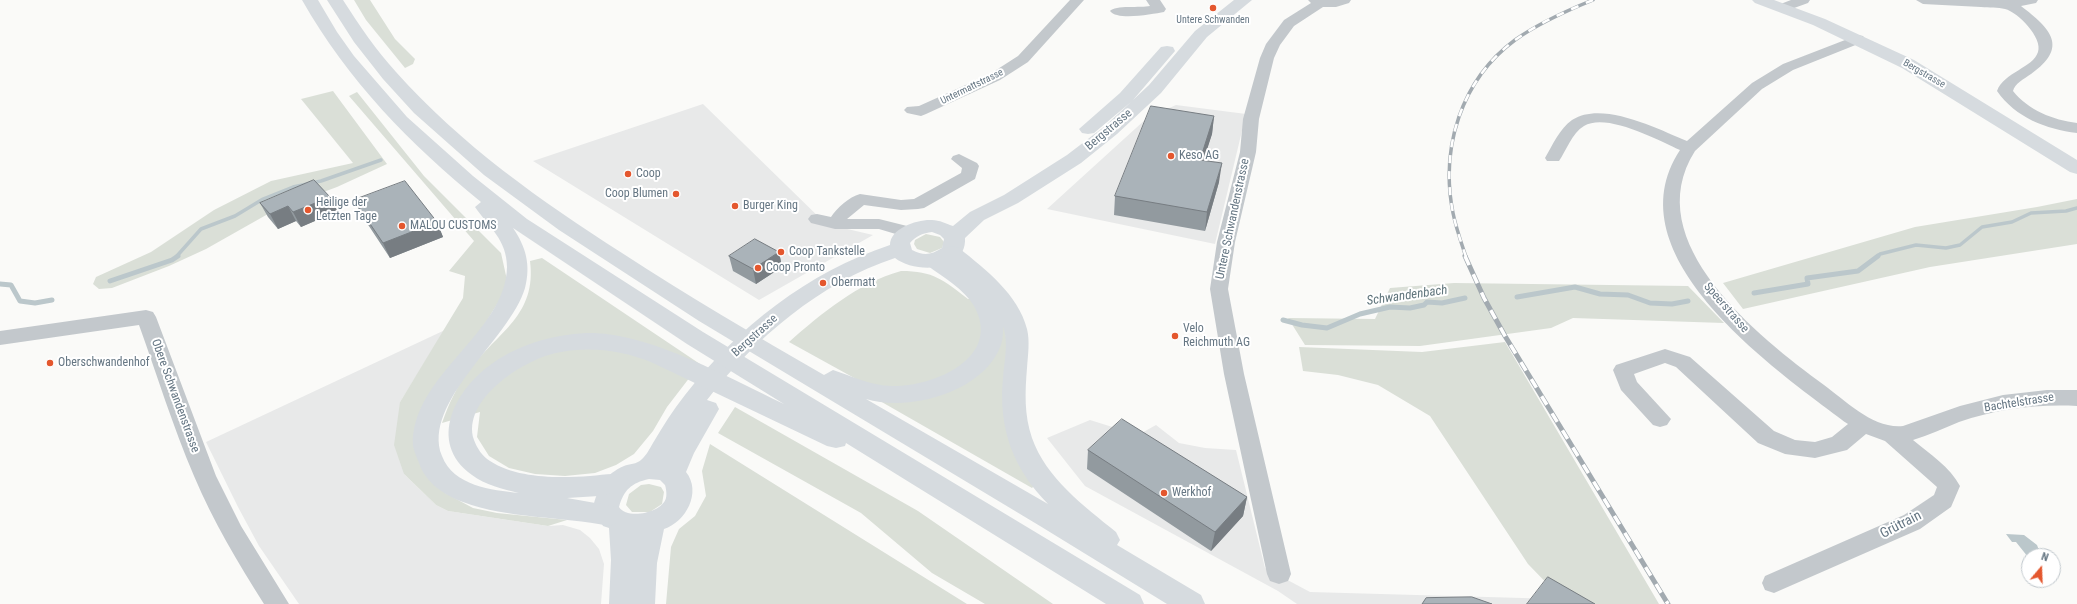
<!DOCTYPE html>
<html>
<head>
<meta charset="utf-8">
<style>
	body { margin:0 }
	#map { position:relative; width:2077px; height:604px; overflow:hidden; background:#fafaf8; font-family:"Roboto Condensed",sans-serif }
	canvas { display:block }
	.north { position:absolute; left:2021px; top:548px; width:40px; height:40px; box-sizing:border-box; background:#fff; border:1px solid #c1c8cd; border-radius:50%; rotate:19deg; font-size:11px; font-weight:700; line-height:16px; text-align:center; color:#657683 }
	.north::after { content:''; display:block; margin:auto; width:14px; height:18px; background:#e4572e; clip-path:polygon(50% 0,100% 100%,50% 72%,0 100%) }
</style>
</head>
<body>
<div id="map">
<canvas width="2077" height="604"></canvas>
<div class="north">N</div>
</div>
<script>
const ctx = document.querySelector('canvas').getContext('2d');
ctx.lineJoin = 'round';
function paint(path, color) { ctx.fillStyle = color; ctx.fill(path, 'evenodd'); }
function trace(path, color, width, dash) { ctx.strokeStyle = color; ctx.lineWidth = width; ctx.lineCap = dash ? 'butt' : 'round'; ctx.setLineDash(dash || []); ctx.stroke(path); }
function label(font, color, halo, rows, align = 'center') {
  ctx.font = font + ' "Roboto Condensed",sans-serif'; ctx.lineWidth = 4; ctx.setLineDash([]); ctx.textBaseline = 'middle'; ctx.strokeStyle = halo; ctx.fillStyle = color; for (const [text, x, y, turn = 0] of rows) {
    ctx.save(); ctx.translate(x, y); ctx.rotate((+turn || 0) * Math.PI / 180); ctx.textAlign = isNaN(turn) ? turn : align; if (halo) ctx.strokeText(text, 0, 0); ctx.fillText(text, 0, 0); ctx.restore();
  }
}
paint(new Path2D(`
	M703,104L826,224L873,235L759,300L533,161Z
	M1176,105L1246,114L1215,244L1047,209L1147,118Z
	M445,330L400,402L404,474L436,505L448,511L548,526L563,525L580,530L590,538L599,549L604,564L601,604H299L259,546L238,507L206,442Z
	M1090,420L1138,435L1156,425L1179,443L1205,448L1236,450L1265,568L1310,592L1558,599L1566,604H1297L1278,591L1085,486L1047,438Z`), '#e8e9e9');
paint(new Path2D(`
	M354,0H370L395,39L415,59L413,64L405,68L366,20Z
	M333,91L387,164L337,187L275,210L206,249L169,266L112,288L99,289L93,284L96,277L151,252L214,210L271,181L353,163L301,99Z
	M357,92L424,176L501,253L507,280L504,293L483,327L420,417L445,493L473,508L497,513L567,520L548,526L448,511L436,505L404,474L394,445L400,402L463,298L465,276L449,271L474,241L349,96Z
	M2077,199V244L1930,267L1743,309L1723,283L1915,227L2037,207Z
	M926,234L940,237L944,242L942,248L930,253L917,249L914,244L915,240Z
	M542,258L700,364L667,407L653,431L634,454L616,465L595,473L565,476L535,474L509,468L489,456L477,437L480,412L442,423C449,403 457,386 470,369C498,332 537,315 530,261Z
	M901,271C934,271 943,280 968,299L987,293L1001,310L1034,486L1032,488L880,401L856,379L789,342C822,313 858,283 901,271Z
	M1454,283L1688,286L1724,323L1573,318L1551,328L1420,346L1305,345L1288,318L1375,319L1390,288Z
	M1505,342L1659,604H1572L1559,596L1528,564L1430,416L1378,385L1338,375L1303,371L1299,347L1422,352Z
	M735,407L918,511L1053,604H985L932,573L861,513L718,433Z
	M710,444L967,604H666L671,547L679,529L695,516L706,496L702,471Z
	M649,484L661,487L664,492L662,504L650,512H632L626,505L629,494L641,485Z`), '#dadfd7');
paint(new Path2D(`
	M2006,534L2024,535L2037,545L2040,553L2037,556L2028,557L2016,542H2012Z`), '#bbc7cb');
trace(new Path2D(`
	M176,257L201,229L235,216L263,199L293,187L321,181L381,160
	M1877,257L1880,254L1916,245L1946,248L1960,245L1982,227L2012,222L2031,213L2066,211L2077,208`), '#bbc7cb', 3.5);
trace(new Path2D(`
	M110,281L172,260L178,256
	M0,284L11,285L20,301L35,303L52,300
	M1754,293L1808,284L1807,278L1858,271L1878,256
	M1517,297L1575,287L1600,294L1628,295L1650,303L1672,304L1688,301
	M1283,320L1302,325L1327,328L1360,314L1390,307L1410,308L1424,305L1427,302L1442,303L1465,298`), '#bbc7cb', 5);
paint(new Path2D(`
	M1070,0H1084L1028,62L1000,80L926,114L921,116L907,113L904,110L907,107L919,106L990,74L1018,56Z
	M1146,0H1160L1166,9L1164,12C1153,14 1117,21 1110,11C1115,5 1141,8 1150,6Z
	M1308,0H1351L1349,3L1336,7H1323L1294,26L1280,45L1274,58L1259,119L1256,152L1235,242L1228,289L1244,374L1291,574L1288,581L1279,584L1270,581L1267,574L1224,374L1210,289L1217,242L1240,152L1243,119L1260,58L1266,44L1284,20L1311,3Z
	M1791,0H1810L1808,3L1783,12L1776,8L1778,5Z
	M1916,0H2038L2036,3L2021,6C2051,29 2069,47 2031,74C2024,79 2015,83 2013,91C2028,110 2053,120 2077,123V133C2046,129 2016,118 1997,91C2004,72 2033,68 2038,52C2043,38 2018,12 2005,9C1998,7 1989,8 1981,7C1962,6 1942,5 1923,4Z
	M1858,35L1863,36L1865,39L1863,42L1793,70L1762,89L1695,151C1637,242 1759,337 1824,385C1846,401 1873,429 1903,426L1960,406L2003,395L2047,390H2077V406C2037,404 1997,409 1959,422C1944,428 1929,435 1913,440C1930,454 1950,467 1960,486L1951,507L1920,529L1774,593L1765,590L1762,583L1765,576L1904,515L1934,495L1937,487L1885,441L1866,434L1847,450L1815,458L1785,454L1758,443L1676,367L1665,363L1634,374L1637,382L1671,419L1667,425L1660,427L1653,425L1621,390L1613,370L1616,365L1665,349L1690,357L1774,431L1795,440L1815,442L1832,437L1848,424C1776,370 1610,256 1680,150C1658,140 1606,112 1584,126C1572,133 1566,151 1559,161H1547L1545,158C1552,146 1560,128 1572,120C1602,100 1658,129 1687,141L1752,83L1783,64Z
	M959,154L977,163L979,166L975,179L924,208L918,209L901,210L864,205L847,219H879L915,228L918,232L915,236L909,238L879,229H835L811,223L808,219L811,215L817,214L831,217C837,208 849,197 860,194L901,200L914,199L961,173L962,168L951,159L953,156Z
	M146,310L153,312L156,317L216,476L241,526L289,604H264C238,563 213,521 194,476C173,427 157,375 139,325L0,345V331Z`), '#c3c8cc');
paint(new Path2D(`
	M1234,0H1252L1207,37L1161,93L1117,134L1081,163L1018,203L984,220L965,238C967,272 915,274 895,258C821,282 754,339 707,400L716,403L719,409L694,453L686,472C702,492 686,522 664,529L657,563L655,604H609L611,560L609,528L603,526L593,507C598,488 605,474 624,466C629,464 637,464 641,460C646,456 650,448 653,443C663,426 673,410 685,395C738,327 808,272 890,245C890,228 918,219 932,220C939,220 947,224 953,226L970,212L1004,195L1067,155L1105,126L1131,102L1094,133L1088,134L1082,133L1079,129L1120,93L1161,47L1167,46L1173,47L1175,51L1133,100L1149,85L1195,31ZM932,232L940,235L944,239L942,248C931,255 924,256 912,250L910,243C916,236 923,233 932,232ZM649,479L660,480L665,485C666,488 667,494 666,498C662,513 627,520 619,507C624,490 631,483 649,479Z
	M1752,0H1774L1825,19L1914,60L2077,160V174L2070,172L1902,68L1813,25L1755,3Z`), '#d6dbdf');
paint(new Path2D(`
	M302,0H318L337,32L354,56L407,117L473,176L527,219L703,332L1140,595L1144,604H1106L846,443L845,446L836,448L827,446L653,363C622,350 589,346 556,353C523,360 461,400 474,440C477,448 482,456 490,461C518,479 559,478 590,476C603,475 614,472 626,476L630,483L626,490L599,496L567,498L618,507L622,515L618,523L609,526C561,516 508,519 463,502C444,495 426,483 419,463C417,458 414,451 413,446C410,376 506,333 507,267C507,240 489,227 475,207L481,202C410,144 348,81 302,0ZM513,228L687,344L784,404C729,378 654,335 593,333C559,333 521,343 493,363C456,388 426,442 472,475C485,485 503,489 519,493C492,490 453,486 442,456C421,402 510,339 525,288C531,265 526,247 513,228Z
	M327,0H343C359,25 376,50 396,72C461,145 541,201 622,253C688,296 756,336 824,375L833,370C852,376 871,386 892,386C933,387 1003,358 974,306C964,289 943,277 928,266L924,261L928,256L935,254L944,258L942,253L945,248L952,246L959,248C986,270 1018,294 1027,329C1030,341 1028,355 1027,368C1025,392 1024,415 1032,438C1046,478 1084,506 1116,532L1120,540L1117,545L1201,595L1205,604H1167L1040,526L699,321L559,230L484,175L414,113L383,79L354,42ZM1003,326C1009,343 1004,362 1003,378C998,428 1013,469 1048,504L866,399C910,412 984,392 1001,345C1003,339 1003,332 1003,326Z`), '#d6dbdf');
const railFar1 = new Path2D(`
	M1466,257C1461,242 1456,228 1453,213C1440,148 1461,80 1515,40C1539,23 1566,11 1593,0`);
const rail = new Path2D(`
	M1465,256L1484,298L1505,336L1668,604`);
trace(railFar1, '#a2aab0', 3.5);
trace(rail, '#a2aab0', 5);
trace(railFar1, '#fff', 2.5, [8]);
trace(rail, '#fff', 3.5, [10]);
paint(new Path2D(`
	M1214,116L1212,134L1203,160L1219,182L1205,231L1114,215L1115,196Z
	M330,197L338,211L301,227L296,221L278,229L268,217L260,203Z
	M354,200L437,222L443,237L390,258L361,214Z
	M779,252L782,267L756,284L733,271L729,256Z
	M1088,450L1247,497L1243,516L1211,551L1087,469Z`), '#929a9f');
paint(new Path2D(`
	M1214,116L1212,134L1198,178L1200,160Z
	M1222,163L1219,182L1205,231L1207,212Z
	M330,197L338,211L301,227L293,212Z
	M288,206L296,221L278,229L270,214Z
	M437,222L443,237L390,258L383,243Z
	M779,252L782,267L756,284L753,269Z
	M1247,497L1243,516L1211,551L1215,532Z`), '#777d82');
const building = new Path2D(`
	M1151,106L1214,116L1200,160L1222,163L1207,212L1115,196Z
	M314,180L330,197L293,212L288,206L270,214L260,203Z
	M405,181L437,222L383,243L354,200Z
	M755,239L779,252L753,269L729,256Z
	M1122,419L1247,497L1215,532L1088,450Z
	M1548,577L1595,604H1527Z
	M1472,597L1492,604H1422L1426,598Z`);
paint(building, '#aab3b9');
trace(building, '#777d82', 1);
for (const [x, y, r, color] of [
	[1213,8,4,"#e4572e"],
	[1171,156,4,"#e4572e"],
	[628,174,4,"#e4572e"],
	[676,194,4,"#e4572e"],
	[735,206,4,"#e4572e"],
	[308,210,4,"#e4572e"],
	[402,226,4,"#e4572e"],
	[781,252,4,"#e4572e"],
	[758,268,4,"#e4572e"],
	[823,283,4,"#e4572e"],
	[1175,336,4,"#e4572e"],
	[50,363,4,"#e4572e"],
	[1164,493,4,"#e4572e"]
]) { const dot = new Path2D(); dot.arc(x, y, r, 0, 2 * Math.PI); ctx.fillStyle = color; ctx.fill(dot); trace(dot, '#fff', 1.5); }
label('10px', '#657683', '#fff', [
	["Untere Schwanden",1213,20]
]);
label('10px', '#657683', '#fff', [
	["Bergstrasse",1924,74,30],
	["Untermattstrasse",972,87,-26]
]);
label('12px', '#657683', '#fff', [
	["Bergstrasse",1109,130,-40],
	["Untere Schwandenstrasse",1233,219,-78],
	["Speerstrasse",1726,308,49],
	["Bergstrasse",755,336,-42],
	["Obere Schwandenstrasse",175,396,70],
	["Bachtelstrasse",2019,403,-9]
]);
label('12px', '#657683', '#fff', [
	["Keso AG",1179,156],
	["Coop",636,174],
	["Coop Blumen",668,194,"right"],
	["Heilige der",316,203],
	["Letzten Tage",316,217],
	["Burger King",743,206],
	["MALOU CUSTOMS",410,226],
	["Coop Tankstelle",789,252],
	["Coop Pronto",766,268],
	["Obermatt",831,283],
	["Velo",1183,329],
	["Reichmuth AG",1183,343],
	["Oberschwandenhof",58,363],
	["Werkhof",1172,493]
], 'left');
label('italic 13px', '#60757c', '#fff', [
	["Schwandenbach",1407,296,-8]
]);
label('14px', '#657683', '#fff', [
	["Grütrain",1901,525,-27]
]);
</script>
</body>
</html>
